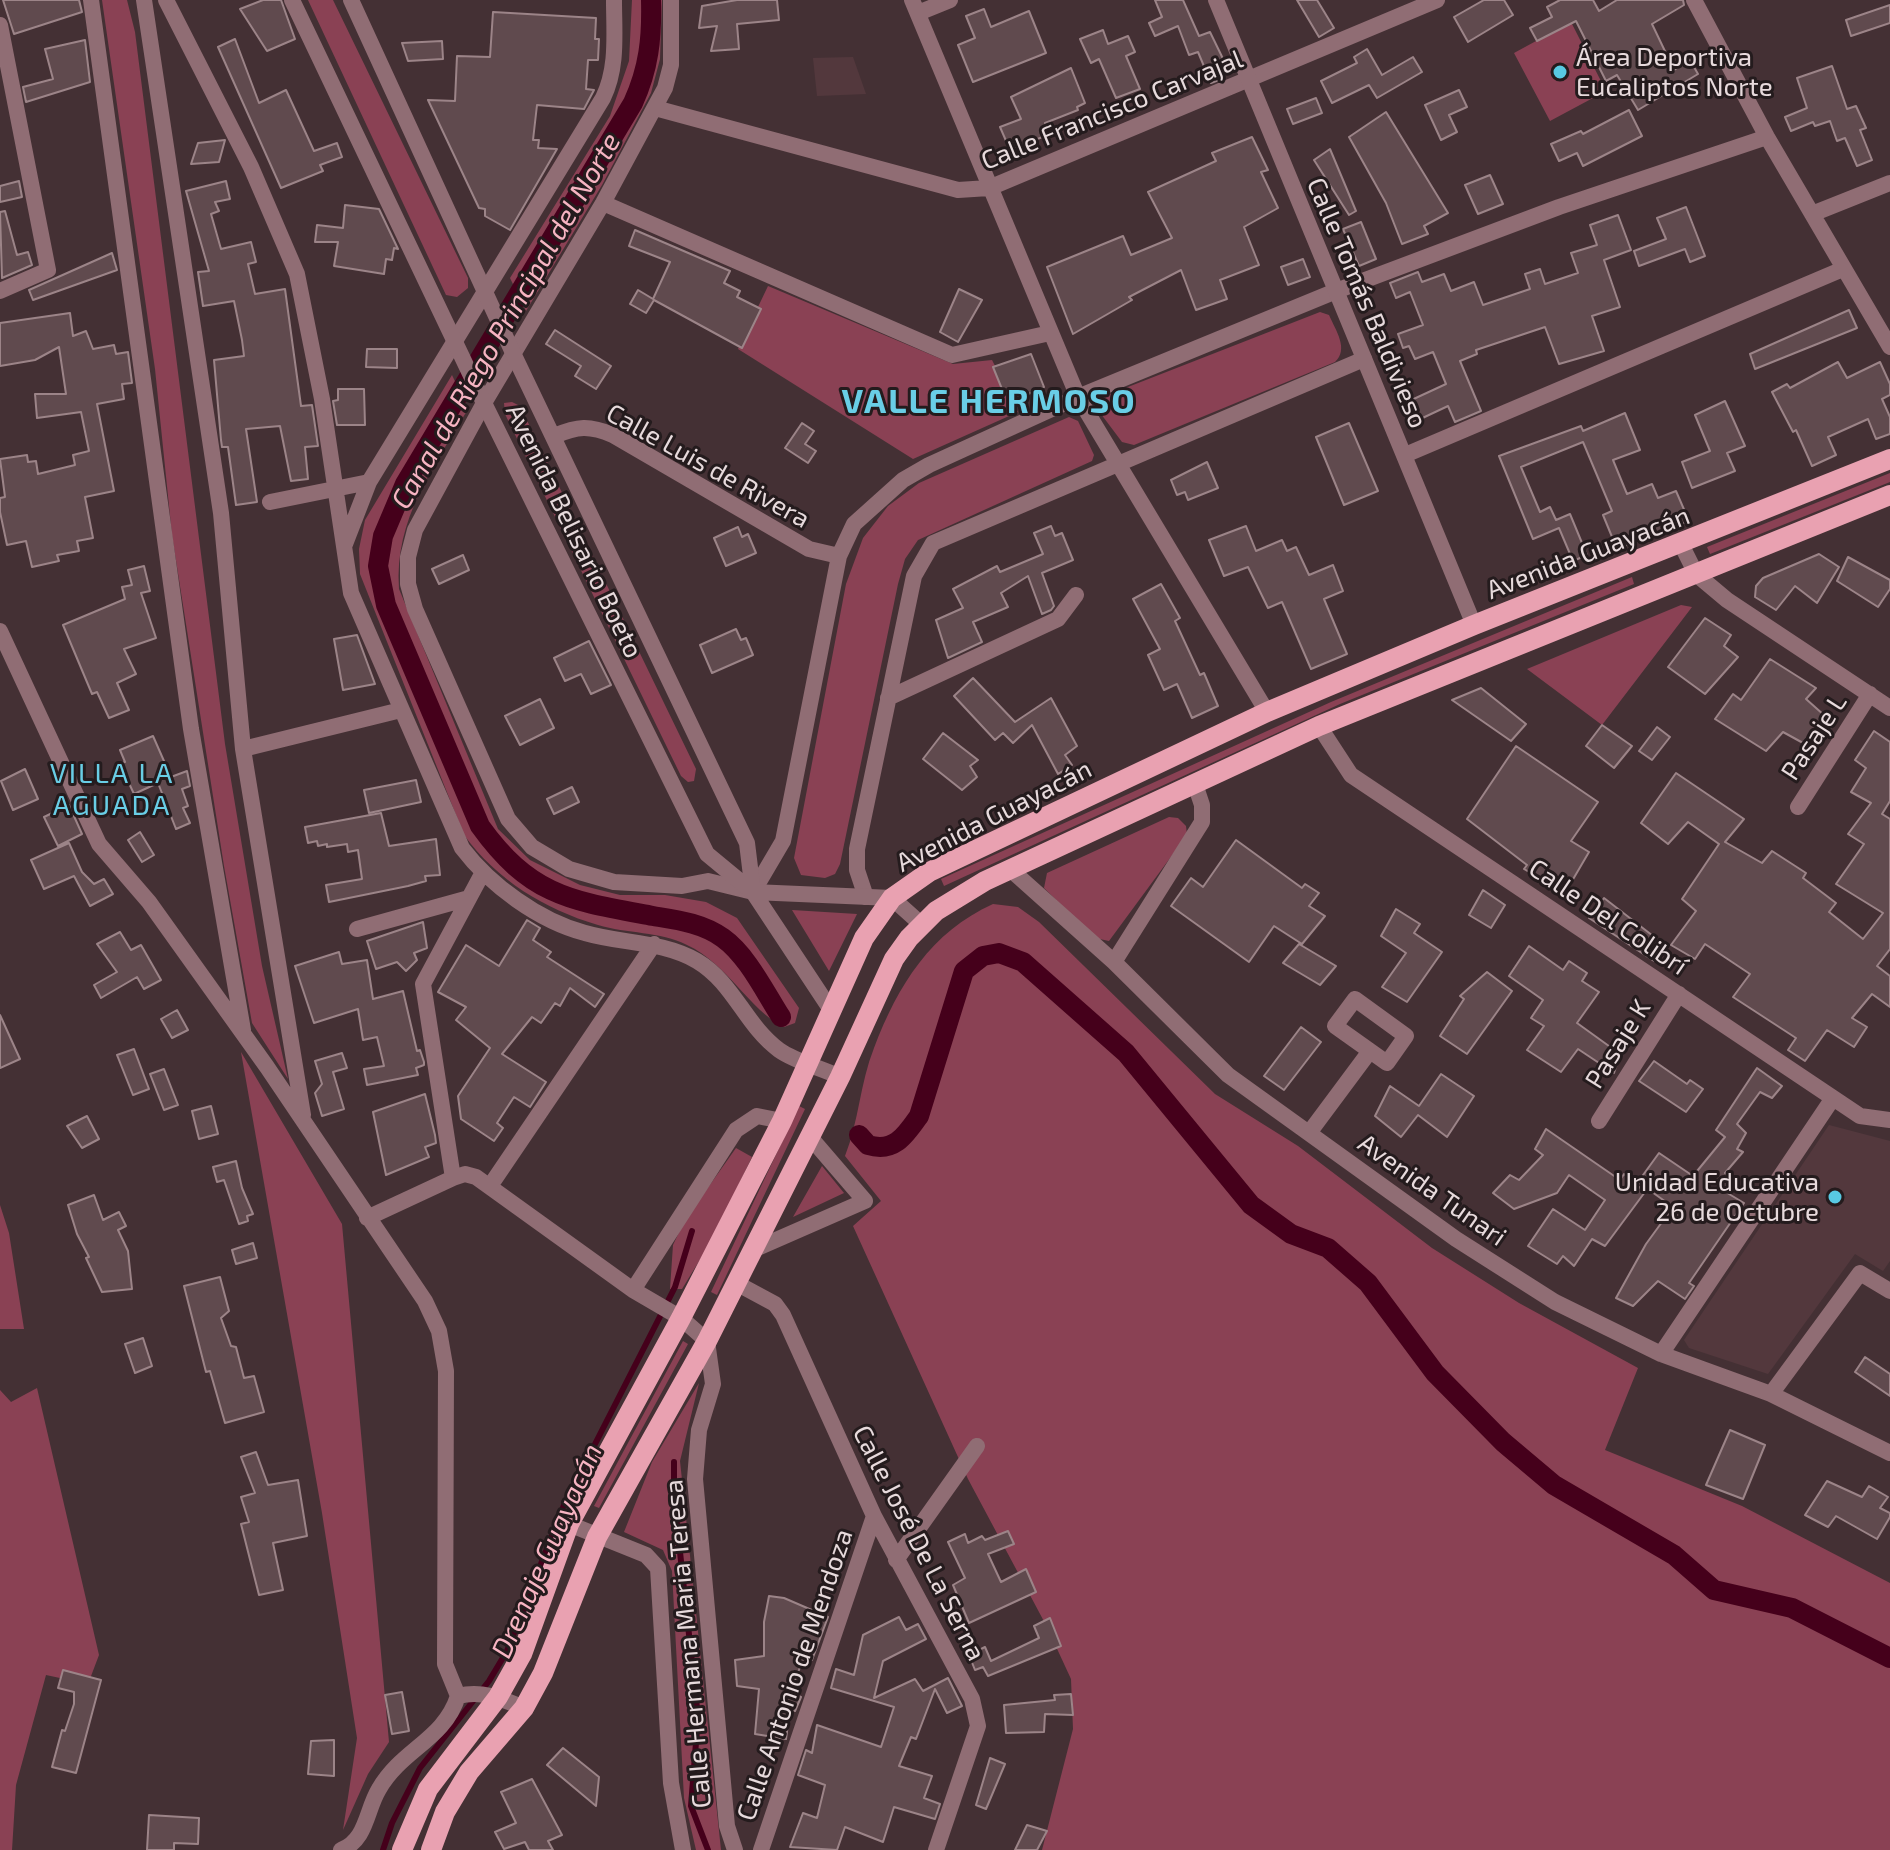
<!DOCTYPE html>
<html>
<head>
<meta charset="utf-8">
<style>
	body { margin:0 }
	canvas { display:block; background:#443034 }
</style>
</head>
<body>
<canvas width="1890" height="1850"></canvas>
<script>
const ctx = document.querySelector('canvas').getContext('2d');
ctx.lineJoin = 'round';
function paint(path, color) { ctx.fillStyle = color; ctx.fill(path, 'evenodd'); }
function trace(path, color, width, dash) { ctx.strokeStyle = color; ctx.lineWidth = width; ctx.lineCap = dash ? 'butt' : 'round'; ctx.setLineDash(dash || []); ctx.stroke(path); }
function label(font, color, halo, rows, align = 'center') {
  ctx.font = font + ' "Exo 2",sans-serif'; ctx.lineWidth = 6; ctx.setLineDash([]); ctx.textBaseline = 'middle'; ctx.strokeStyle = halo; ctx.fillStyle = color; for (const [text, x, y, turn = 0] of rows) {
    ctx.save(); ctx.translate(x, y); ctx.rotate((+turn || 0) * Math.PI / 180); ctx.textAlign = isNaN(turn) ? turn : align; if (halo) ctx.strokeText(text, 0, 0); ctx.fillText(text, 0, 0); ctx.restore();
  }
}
paint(new Path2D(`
	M853,57L866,94L817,96L813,58Z
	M1829,1125L1890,1141V1261L1883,1271L1855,1254L1768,1374L1689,1348L1684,1340Z`), '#53383d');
paint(new Path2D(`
	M102,0H127L135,32L225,744L262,966L288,1079L252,1023L224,866L172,535L155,369Z
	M308,0H333L468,278V288L457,297L446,295Z
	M632,0H662L660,59L651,93L602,185L526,311L510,278L610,116L629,61Z
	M1571,22L1606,91L1550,121L1514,53Z
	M768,286L953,364L992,360L1018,412L913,459L738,349Z
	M1320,312L1329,315C1336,331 1349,349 1335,362L1134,445L1122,442L1101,414L1103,400L1110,394Z
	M452,375L468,409C434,467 394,519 399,589L498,829L530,860L580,885L620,895H665L706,902L737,918L799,1008L795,1023L784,1027C749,1010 728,964 687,945C660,931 627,934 598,925C544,909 497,880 464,835L360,574L359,549L365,520Z
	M512,402L520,406L696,769L694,781L688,782L681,776L505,414L504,403Z
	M1069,417L1078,421L1094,455L1092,461L918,540L905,559L898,584L840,864L835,874L825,878L801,875L794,858L846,584L863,538L888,506L919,483Z
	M1890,473V482L1710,554L1707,547Z
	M1632,577L1634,584L1340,704L944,886L941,879L1331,702Z
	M1681,605L1692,607L1602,725L1527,669Z
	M1169,817L1178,818L1186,826L1187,835L1109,941L1095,938L1044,888L1047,873Z
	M993,904L1018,907L1039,922L1215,1094L1298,1146L1432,1248L1519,1303L1638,1368L1605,1450L1742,1506L1890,1583V1850H1042L1073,1729L1071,1679L1047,1627L968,1479L853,1226L881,1201L845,1156C859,1121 860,1083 874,1048C898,985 931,932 993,904Z
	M792,910L857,914L829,971Z
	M241,1052L342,1224L389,1742L368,1774L343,1830L357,1738L322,1513Z
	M799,1106L805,1109L717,1295L711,1292Z
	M736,1148L752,1157L712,1240L682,1289H670L673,1245L685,1220Z
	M822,1166L844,1193L793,1217Z
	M0,1205L9,1233L24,1329H0Z
	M683,1341L688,1344L599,1508L594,1506Z
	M699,1383L680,1461L721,1850H696L684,1798L672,1571L663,1550L624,1532L652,1462Z
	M37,1388L99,1655L88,1684L46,1675L16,1785L12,1850H0V1390L11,1402Z`), '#8a4154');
trace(new Path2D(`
	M674,1462V1497L698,1717L691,1806L708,1850
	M383,1850L392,1823L420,1768L489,1681L507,1651L564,1505L675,1287L692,1231`), '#45001b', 6);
trace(new Path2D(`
	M651,0C652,38 649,68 633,103L405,484L383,536L378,566L386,605L480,826C531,897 572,901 653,916C677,920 702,923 723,938C747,955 765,992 781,1017
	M859,1135L868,1145C894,1153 905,1136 919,1116L964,971L983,956L999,953L1023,962L1126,1053L1251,1205L1291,1234L1328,1248L1368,1283L1435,1373L1503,1442L1554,1485L1674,1555L1714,1590L1792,1608L1890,1658`), '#45001b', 20);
const building = new Path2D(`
	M3,0H79L82,12L14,34Z
	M263,0H281L295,39L267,51L240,9Z
	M737,0H777L779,20L737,24L739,49L711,51L717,26L699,28L702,6Z
	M1155,0H1183L1199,36L1210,32L1227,67L1219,80L1211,83L1198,52L1189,55L1178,26L1155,36L1149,23L1162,17Z
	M1297,0H1317L1334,28L1319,37Z
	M1484,0H1504L1513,15L1468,42L1454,17Z
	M1560,0H1593L1599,11L1617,0H1683L1684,5L1652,24L1674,70L1690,60L1698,74L1638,110L1617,75L1606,81L1576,21L1537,41L1530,28L1552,17L1547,7Z
	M1890,5V23L1851,36L1846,20Z
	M984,9L991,27L1029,11L1046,53L973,82L958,45L975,38L966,16Z
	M493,12L596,18L595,39H599L598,60H588L586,89L594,90L584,109L537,105L533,140H539L538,148L557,149L510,230L485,216V209L479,208L428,100L455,101L457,56L490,57Z
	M1103,30L1108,44L1128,36L1135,52L1126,56L1140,89L1116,98L1099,59L1091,63L1080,39Z
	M235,39L259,103L286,90L314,151L337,143L342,157L320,165L323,171L281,188L218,47Z
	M85,40L90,82L26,102L23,87L53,79L45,49Z
	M442,41L443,59L408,61L402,43Z
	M1367,49L1382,75L1413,57L1422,72L1377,98L1369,85L1332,103L1321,81L1357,63L1354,57Z
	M1832,66L1847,109L1856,106L1866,128L1860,130L1872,160L1857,166L1845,138L1837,141L1830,121L1815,126L1813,122L1791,131L1785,117L1807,108L1797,78Z
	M1071,68L1085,103L1077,107L1078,110L1045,123L1050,134L1010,150L1000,127L1021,119L1011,97Z
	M1459,90L1467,107L1449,115L1457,132L1441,140L1425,105Z
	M1316,98L1322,113L1293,124L1287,109Z
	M1629,110L1642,136L1583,166L1577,153L1559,161L1551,144L1581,131L1583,134Z
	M1386,112L1448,213L1424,226L1428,234L1402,244L1386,203L1349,137Z
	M1252,137L1268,170L1261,172L1278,208L1244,227L1259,265L1220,280L1227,299L1196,310L1181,270L1129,297L1132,300L1073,334L1047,267L1123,236L1131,255L1172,238L1148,192L1216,161L1212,153Z
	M225,140L219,162L191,164L198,143Z
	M1330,149L1356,211L1349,215L1314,160Z
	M1490,175L1503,204L1478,214L1465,185Z
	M19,181L22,197L0,202V186Z
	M226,181L230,199L215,202L219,211L211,214L221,249L251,242L256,262L248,264L255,294L285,289L301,406L312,405L318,446L305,447L308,479L291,481L280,426L246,429L257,502L236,505L228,447H222L221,440L214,360L244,356L242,340L234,301L203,306L198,272L209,271L186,191Z
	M345,205L379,209L398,249L394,248L392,260L386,259L384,274L334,266L338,242H315L317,225L343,228Z
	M1686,207L1705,256L1690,262L1685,249L1639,266L1634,251L1666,239L1657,218Z
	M5,211L17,255L28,252L32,265L2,278L0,212Z
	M1618,215L1631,250L1604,260L1620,307L1592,316L1604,351L1559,364L1545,327L1476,350L1477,354L1460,361L1481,411L1455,422L1448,406L1414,422L1405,403L1446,384L1433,352L1415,359L1409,346L1403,348L1398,334L1423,325L1410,292L1396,298L1390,283L1418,272L1422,282L1444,274L1451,291L1474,282L1483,305L1530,289L1525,274L1540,269L1545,284L1578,273L1571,253L1597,245L1590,225Z
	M1361,222L1376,259L1359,266L1343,229Z
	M635,230L730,271L724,283L740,291L737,297L761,309L742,348L654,300L646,313L630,304L638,290L653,299L670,262L629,246Z
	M112,253L117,270L33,300L29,290Z
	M1303,259L1310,277L1288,285L1281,267Z
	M959,289L982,300L958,342L940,332Z
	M1849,310L1857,328L1755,369L1750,354Z
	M70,313L73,336L86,331L93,349L114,345L116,354L128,352L132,383L122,384L124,399L97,404L114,491L85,497L93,538L77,541L79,551L57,555L59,561L32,567L26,541L7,545L0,512V498L5,497L0,459L27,455L28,462L36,461L38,474L75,465L73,455L89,451L81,412L37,418L35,394H66L59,347L35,360L0,366V323Z
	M555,330L611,366L596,389L575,376L581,366L546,344Z
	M367,349H397V368L366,367Z
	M1031,354L1044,387L1015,400L1011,391L1004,394L993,367Z
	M1838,362L1847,378L1880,362L1890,384V395L1882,399L1890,417V434L1876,439L1868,419L1828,437L1836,455L1812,466L1796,430L1793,432L1772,392L1787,384L1790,388Z
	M338,389H364L365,425H337L333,401L338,400Z
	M1725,401L1745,446L1727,453L1735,471L1692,488L1682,462L1710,451L1695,415Z
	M1625,413L1640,450L1613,460L1627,494L1652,484L1658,498L1676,491L1689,521L1617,549L1603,515L1612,511L1583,442L1521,467L1540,512L1550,507L1556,520L1570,514L1587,555L1573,561L1559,528L1533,539L1499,456L1581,426L1583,431Z
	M802,423L814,431L805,444L816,451L808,463L785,448Z
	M1349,423L1378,491L1344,505L1316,437Z
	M1207,462L1218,488L1188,500L1185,492L1177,495L1171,480Z
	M1051,526L1055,536L1062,533L1073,560L1042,573L1054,606L1051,610L1042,614L1028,576L1001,593L1008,607L973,622L982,642L948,658L936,620L963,608L953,589L997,566L1000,572L1043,554L1034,533Z
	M1246,526L1256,551L1282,540L1287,551L1296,547L1309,575L1333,565L1343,591L1324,599L1347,654L1311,669L1282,602L1268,608L1248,567L1224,576L1209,540Z
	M738,527L742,537L748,534L756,553L726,566L714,538Z
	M1819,554L1839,567L1817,603L1795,586L1776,610L1755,597L1756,586L1763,578Z
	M463,555L469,570L439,584L432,569Z
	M1848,557L1890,580V589L1878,607L1837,581Z
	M144,566L150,591L141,593L156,638L124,649L136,674L117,683L129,710L109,718L97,692L92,694L63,625L125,599L122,587L132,585L128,570Z
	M1161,584L1180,618L1175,621L1200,675L1204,673L1218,706L1192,718L1177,684L1164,690L1148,655L1160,649L1133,599Z
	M1705,618L1731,635L1724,646L1738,657L1705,694L1668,667Z
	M736,629L741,640L746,638L753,655L712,673L700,645Z
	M357,635L375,684L343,690L334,639Z
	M589,641L611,685L591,694L581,674L565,681L554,658Z
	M1770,659L1816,688L1806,699L1834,724L1814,749L1783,732L1766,751L1715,719L1733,694L1741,700Z
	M973,678L1015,722L1051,698L1077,746L1065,755L1072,765L1058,774L1032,725L1013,743L1003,733L995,740L954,696Z
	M1481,688L1526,724L1511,741L1452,700Z
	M540,699L554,728L520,745L505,716Z
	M1602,725L1632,746L1614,768L1586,746Z
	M1657,727L1670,737L1652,760L1639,751Z
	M1874,731L1890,742V801L1882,814L1890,819V949L1877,966L1890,976V1007L1872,994L1852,1018L1867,1027L1854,1047L1827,1030L1805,1061L1788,1050L1796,1038L1733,997L1750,974L1705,944L1695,959L1671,945L1696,911L1682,899L1719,844L1688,822L1668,844L1641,823L1676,773L1744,819L1725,842L1762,863L1772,851L1806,873L1803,878L1836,903L1829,912L1863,939L1883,913L1836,884L1864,844L1848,834L1871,803L1851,792L1866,768L1855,760Z
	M943,733L978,760L970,766L977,777L962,790L923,759Z
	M153,736L171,777L187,771L190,786L182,789L188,806L183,808L190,823L176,829L158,783L134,794L120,764L125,762L120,750Z
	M1516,746L1598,802L1571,841L1589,852L1565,893L1524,869L1527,865L1467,819Z
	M25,769L38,799L13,810L1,781Z
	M416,780L421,802L369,813L364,790Z
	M572,787L579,802L554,814L547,799Z
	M69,805L82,834L58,846L44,817Z
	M381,813L389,846L436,839L440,875L425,876L426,881L408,886L329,902L326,885L362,879L358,850L348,852L347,844L327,847V844L318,846L317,841L308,843L305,827Z
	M140,832L154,855L142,862L128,840Z
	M1236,840L1302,888L1305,884L1319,893L1309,906L1325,916L1302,944L1274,926L1249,962L1171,906L1191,878L1203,887Z
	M69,843L82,872L94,884L104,879L113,894L90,906L74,876L44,889L31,860Z
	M1483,890L1505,905L1491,928L1469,915Z
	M1604,898L1666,946L1654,961L1589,918Z
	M1396,909L1420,924L1414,933L1442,952L1407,1002L1382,987L1406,953L1381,936Z
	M527,920L540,928L533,940L551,952L547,957L604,994L595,1007L570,988L560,1006L555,1003L541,1023L532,1017L502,1054L546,1082L530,1107L514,1097L497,1123L503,1128L494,1141L461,1119L458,1096L490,1048L456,1020L466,1007L438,992L466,945L499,966Z
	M423,922L427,948L414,953L417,960L406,971L397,962L376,969L367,941Z
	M120,932L131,950L141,945L161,980L144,989L137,977L101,998L94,985L117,972L97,944Z
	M1299,944L1336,966L1320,985L1283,963Z
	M1529,946L1563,970L1569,961L1587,973L1582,981L1599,992L1577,1023L1620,1054L1614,1073L1578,1049L1561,1072L1527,1050L1544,1026L1531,1018L1543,1000L1509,976Z
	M339,952L342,964L367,960L373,999L403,991L417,1051L420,1050L424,1062V1065L416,1068L418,1075L367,1085L364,1069L384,1066L377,1037L363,1040L358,1009L314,1023L295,966Z
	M1487,972L1512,991L1467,1054L1440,1036L1464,999L1460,996Z
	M177,1010L188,1030L172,1038L161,1019Z
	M0,1015L20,1059L0,1068Z
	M1301,1027L1321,1042L1284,1090L1264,1076Z
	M134,1049L149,1089L133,1095L117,1055Z
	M342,1053L347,1068L333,1072L344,1109L322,1116L315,1093L322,1084L315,1061Z
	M1654,1061L1687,1084L1690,1080L1703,1089L1686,1112L1639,1081Z
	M1757,1068L1782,1086L1772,1098L1760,1092L1737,1124L1746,1133L1737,1149L1743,1152L1725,1173L1733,1178L1724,1191L1744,1203L1689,1283L1694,1286L1685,1299L1658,1281L1633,1306L1616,1298L1646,1244L1673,1207L1638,1182L1659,1153L1693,1176L1725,1137L1716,1130Z
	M164,1069L178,1105L164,1110L150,1074Z
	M1441,1074L1474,1096L1447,1137L1418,1115L1401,1137L1375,1116L1390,1086L1419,1106Z
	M425,1094L435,1135L436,1143L425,1147L429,1157L386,1175L373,1112Z
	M211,1106L218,1134L199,1139L192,1111Z
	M87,1116L99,1139L82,1148L67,1126Z
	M1546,1129L1620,1180L1624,1174L1645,1192L1605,1246L1592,1239L1574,1266L1563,1256L1557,1264L1528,1246L1553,1209L1585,1230L1605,1200L1569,1175L1557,1193L1514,1209L1493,1193L1510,1175L1519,1180L1543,1155L1535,1149Z
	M236,1161L242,1188L253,1214L247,1216L248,1221L239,1224L224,1180L217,1182L213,1167Z
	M94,1195L103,1220L119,1212L126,1226L118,1230L128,1251L132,1289L102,1292L86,1258L89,1257L77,1234L68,1205Z
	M253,1243L257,1258L236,1264L232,1250Z
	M220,1277L229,1311L221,1318L231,1346L236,1347L244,1378L254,1376L264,1412L225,1423L210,1371L206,1372L184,1286Z
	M143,1338L152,1366L135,1373L125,1344Z
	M1865,1357L1890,1374V1396L1855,1372Z
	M1730,1430L1765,1445L1743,1499L1706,1485Z
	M256,1452L268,1485L298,1480L307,1536L273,1543L283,1590L259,1595L241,1524L249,1522L241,1497L255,1493L241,1457Z
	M1827,1481L1862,1497L1869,1486L1888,1497L1880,1508L1890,1513V1517L1877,1539L1836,1516L1828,1527L1805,1515Z
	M1008,1531L1014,1544L988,1554L1001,1582L1026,1569L1036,1592L969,1623L953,1585L965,1578L948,1542L965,1534L968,1543L982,1536L985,1540Z
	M769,1596L784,1598L828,1617L812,1660L804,1657L790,1693L801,1697L795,1711L790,1709L786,1739L755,1734L759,1689L737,1686L735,1660L764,1656V1622Z
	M899,1617L906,1630L918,1624L926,1639L883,1661L874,1698L915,1679L923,1691L948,1678L962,1706L947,1713L935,1689L916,1739L911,1737L899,1766L932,1776L924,1798L940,1804L935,1819L894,1807L883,1842L845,1827L837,1850L790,1847L803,1813L817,1818L825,1785L798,1775L806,1750L812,1753L817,1725L881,1747L894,1707L831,1688L836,1669L854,1675L863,1635Z
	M1050,1618L1061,1646L988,1676L983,1667L975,1670L969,1655L985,1647L991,1661L1039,1638L1034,1626Z
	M63,1670L101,1680L76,1773L52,1767L62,1730L65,1731L74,1704V1692L58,1688Z
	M402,1692L409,1731L392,1734L385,1695Z
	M1071,1694L1073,1715L1045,1714L1044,1732L1006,1733L1004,1705L1055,1700L1054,1695Z
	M334,1740V1776L308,1774L311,1741Z
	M563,1748L599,1777L596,1806L547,1765Z
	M990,1758L1005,1764L986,1809L976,1805Z
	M532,1779L562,1835L548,1841L553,1850H529L525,1842L504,1849L495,1832L516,1823L501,1792Z
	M149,1815L199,1818L198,1844L174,1843V1850H147Z
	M1027,1825L1047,1831L1037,1850H1015Z`);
paint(building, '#604a4e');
trace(building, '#9c8488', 2);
trace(new Path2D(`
	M91,0L191,729L243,1030
	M144,0L221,513L243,749L303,1115
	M166,0L251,167L297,274L322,399L351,593L462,848C490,885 539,921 585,933C623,944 662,941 697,961C734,983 745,1025 779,1050C796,1062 821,1068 840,1077
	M671,0V65L665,88L603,203L484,403L415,530L408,557V584L415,609L508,819L532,847L569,869L614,882L682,886L708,881L753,892L783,841L839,556L854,524L903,480L929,465L1078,397L1336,291L1559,207L1767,137
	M912,0L1078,397L1267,712
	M1694,0L1767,137L1890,347
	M918,13L950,0
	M0,25L48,270L0,291
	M655,108L958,190L989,188L1437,0
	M603,203L952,355L1050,333
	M1812,214L1890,183
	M554,436C578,426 589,425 613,435L809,549L839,556
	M1405,455L1843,269
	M270,502L369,482
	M345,544L369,482L603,98C618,67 614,34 614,0
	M1681,544L1696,574L1727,600L1890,708
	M0,631L99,844L149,902L267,1067L425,1301L439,1331L446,1371L445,1664L458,1696
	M888,698L1058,619L1076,595
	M1319,726L1351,775L1860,1116L1890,1120
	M243,749L401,710
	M1798,807L1870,694
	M1010,869L1114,962L1228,1075L1456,1239L1555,1302L1661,1354L1771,1394L1890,1453
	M866,897L857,870V849L914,576L933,543L1364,359
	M357,929L469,898
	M1114,962L1202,822V805L1195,784
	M1355,999L1406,1036L1387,1063L1335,1026Z
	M1599,1121L1679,994
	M1309,1133L1370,1051
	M453,1178L423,984L482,874
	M490,1186L654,944
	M367,1218L453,1178L465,1174L476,1177L633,1290L681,1318L707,1341L713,1384L699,1430L695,1479L727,1826L735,1850
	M753,1250L865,1201L810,1137
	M736,1283L775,1304L783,1315L874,1516L972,1699L978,1726L936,1850
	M633,1290L736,1130L757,1116L782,1121
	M1661,1354L1833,1098
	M1771,1394L1860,1273L1890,1291
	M569,1524L646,1555L658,1568L671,1783L683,1850
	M896,1560L977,1446
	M458,1696C483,1690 502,1699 524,1708
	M341,1850C367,1840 366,1810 379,1789C402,1749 444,1740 458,1696
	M761,1850L874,1516`), '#906d74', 16);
trace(new Path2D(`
	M292,0L484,403L707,854L753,892L831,1010
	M351,0L513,353L747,843L753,892
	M1216,0L1474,625
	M753,892L892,898L922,925`), '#906d74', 16);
trace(new Path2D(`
	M402,1850L428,1789L498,1697L522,1654L569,1524L681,1318L782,1121L864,938L892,898L929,872L1267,712L1474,625L1890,459
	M431,1850L445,1812L469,1772L524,1708L543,1673L597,1537L707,1341L840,1077L894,959L909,938L936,911L985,881L1319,726L1890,495`), '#e9a1b1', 20);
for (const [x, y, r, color] of [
	[1560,72,8,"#58c9e3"],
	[1835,1197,8,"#58c9e3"]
]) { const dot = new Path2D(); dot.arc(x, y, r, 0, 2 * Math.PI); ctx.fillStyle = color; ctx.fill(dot); trace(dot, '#241b1d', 3); }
label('26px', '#e7dadc', '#241b1d', [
	["Área Deportiva",1576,57],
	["Eucaliptos Norte",1576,87],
	["Unidad Educativa",1819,1182,"right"],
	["26 de Octubre",1819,1212,"right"]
], 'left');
label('26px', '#e7dadc', '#241b1d', [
	["Calle Francisco Carvajal",1112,110,-22],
	["Calle Tomás Baldivieso",1367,303,67],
	["Calle Luis de Rivera",708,466,29],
	["Avenida Belisario Boeto",574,531,64],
	["Avenida Guayacán",1588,553,-21],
	["Pasaje L",1814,737,-57],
	["Avenida Guayacán",994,816,-27],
	["Calle Del Colibrí",1608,917,34],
	["Pasaje K",1618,1044,-58],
	["Avenida Tunari",1432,1190,35],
	["Calle José De La Serna",919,1543,63],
	["Calle Hermana Maria Teresa",688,1644,-95],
	["Calle Antonio de Mendoza",795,1675,-71]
]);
label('italic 28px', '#f7b4c2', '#241b1d', [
	["Canal de Riego Principal del Norte",506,321,-60],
	["Drenaje Guayacán",547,1551,-66]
]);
ctx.letterSpacing = '2px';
label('28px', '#69cee6', '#241b1d', [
	["VILLA LA",112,774],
	["AGUADA",112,806]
]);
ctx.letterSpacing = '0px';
ctx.letterSpacing = '2px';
label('bold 34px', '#69cee6', '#241b1d', [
	["VALLE HERMOSO",989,402]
]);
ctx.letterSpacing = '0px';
</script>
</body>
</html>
